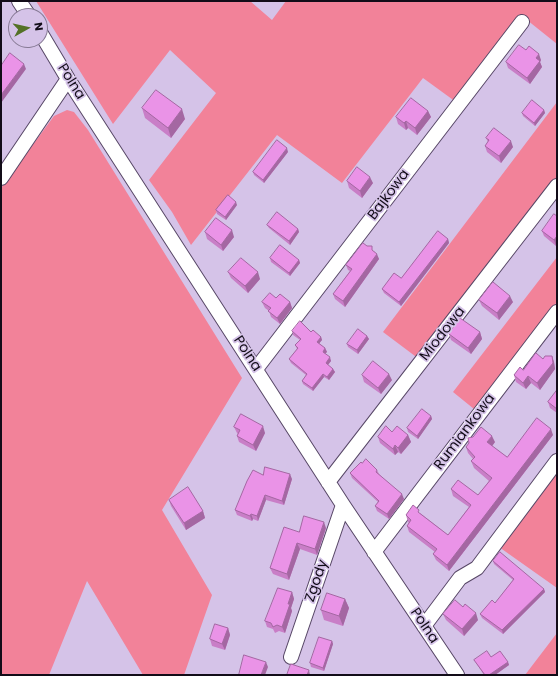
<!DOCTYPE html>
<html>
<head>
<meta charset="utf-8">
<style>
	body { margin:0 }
	#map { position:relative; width:558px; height:676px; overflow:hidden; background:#d5c3e8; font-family:Poppins,sans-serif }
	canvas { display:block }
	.frame { position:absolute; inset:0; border:2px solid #120c18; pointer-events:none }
	.north { position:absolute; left:8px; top:8px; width:40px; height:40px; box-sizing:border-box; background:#d5c3e8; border:1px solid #877a95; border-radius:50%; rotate:82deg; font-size:11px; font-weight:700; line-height:16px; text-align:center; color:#120c18 }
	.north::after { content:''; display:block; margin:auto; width:14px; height:18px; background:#547126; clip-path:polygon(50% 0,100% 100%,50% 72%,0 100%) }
</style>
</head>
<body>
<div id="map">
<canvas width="558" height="676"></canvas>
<div class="frame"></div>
<div class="north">N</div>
</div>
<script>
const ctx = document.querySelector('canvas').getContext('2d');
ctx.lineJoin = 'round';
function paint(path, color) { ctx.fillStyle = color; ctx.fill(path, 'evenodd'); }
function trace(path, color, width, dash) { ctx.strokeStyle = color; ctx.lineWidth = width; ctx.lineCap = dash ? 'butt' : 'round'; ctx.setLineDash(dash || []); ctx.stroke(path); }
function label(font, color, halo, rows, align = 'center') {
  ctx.font = font + ' Poppins,sans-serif'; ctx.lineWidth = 3.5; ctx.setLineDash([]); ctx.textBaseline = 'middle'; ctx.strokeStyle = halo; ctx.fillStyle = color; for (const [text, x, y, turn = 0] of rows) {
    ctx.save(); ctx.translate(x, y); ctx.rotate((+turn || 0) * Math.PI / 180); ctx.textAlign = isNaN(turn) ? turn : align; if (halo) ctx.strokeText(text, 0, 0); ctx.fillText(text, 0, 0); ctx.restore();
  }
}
paint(new Path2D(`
	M36,1H250L272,20L286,1H557V44L527,20L456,102L423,78L342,183L277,135L191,245L172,212L149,180L216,93L170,50L113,124Z
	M557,102V179L419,359L383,332Z
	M67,110L74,112L88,130L242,378L162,510L212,595L184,675H143L87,581L49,675H1V188L54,116Z
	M557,257V302L474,409L453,392Z
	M557,470V588L499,547Z
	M557,633V675H525Z`), '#f28299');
const minor = new Path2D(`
	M19,1L29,16
	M40,32L68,79L343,505L457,675
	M1,178L68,79
	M256,369L522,22
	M328,482L557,186
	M374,552L557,312
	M424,626L460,578L477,568L557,461
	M291,657L343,505`);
trace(minor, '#574766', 16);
trace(minor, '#fff', 14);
paint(new Path2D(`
	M526,50L541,60L540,62L542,67L530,84L508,68L506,62Z
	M142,108L185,119L171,138L145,118Z
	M544,110L545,113L535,126L523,116L522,113Z
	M428,111L431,117L417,135L408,128L406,130L398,124L396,117Z
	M486,138L513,147L501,163L487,152L485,146L488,142Z
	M288,152L264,183L254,175L253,172Z
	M347,181L373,183L362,198L349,188Z
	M237,205L226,220L217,214L216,210Z
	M557,216V245L556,246L544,236L542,231Z
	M267,225L298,229L299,232L290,245L269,228Z
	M205,232L234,237L223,251L207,239Z
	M448,239L449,243L401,306L384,293L382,289L401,278Z
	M374,251L379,259L345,307L335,299L333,294L350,271L348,270L346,265Z
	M270,258L299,260L300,263L290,276L271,262Z
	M228,272L260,279L248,293L231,278Z
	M276,298L290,302L292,308L280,324L271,317L269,311L265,308L262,302Z
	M479,300L513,302L499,320L482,306Z
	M292,331L311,332L321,337L322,340L319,343L325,348L327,352L325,353L331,361L328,365L333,369L335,372L329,380L324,377L313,391L303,384L302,381L306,375L291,363L289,359L297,349L295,345L300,340L293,335Z
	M480,332L482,339L471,354L451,340L449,334Z
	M367,336L369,339L358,354L348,347L347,344Z
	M552,356L554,362L555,369L540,390L531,383L526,389L516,382L514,375L543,359Z
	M362,375L392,380L381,394L364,382Z
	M557,390V413L550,408L548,402Z
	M431,416L432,419L418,439L408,432L407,428Z
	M234,427L265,433L256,451L239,442L237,436L238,434L237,433Z
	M392,432L408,435L411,442L401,454L398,452L395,455L380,443L378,437Z
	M553,435L449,571L436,560L433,554L435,552L409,532L407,526L409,523L408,522L406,515L420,513L448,535L469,507L453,496L451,489L478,495L489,481L474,468L471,461L473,459L468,453L466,447L495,442L492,446L507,457Z
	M362,463L377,470L379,474L404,499L389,519L377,511L375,506L378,502L352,478L350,473Z
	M263,475L292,479L284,505L266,500L258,521L253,519L252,521L237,515L235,510Z
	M169,500L203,511L205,518L186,530L171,506Z
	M326,528L317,555L300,549L289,580L273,574L270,568L299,532Z
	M493,561L544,589L545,592L503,634L482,618L480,614L495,603L513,580L494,564Z
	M292,592L294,599L291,608L292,611L285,633L279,631L275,633L273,629L267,627L265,621Z
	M345,599L349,608L343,626L324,620L321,610Z
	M443,614L478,620L464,636L446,620Z
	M228,628L230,635L225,650L212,646L210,639Z
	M332,641L333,644L324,671L311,667L310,663Z
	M491,657L508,662L509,665L495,675H484L474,660Z`), '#c97ec7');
paint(new Path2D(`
	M539,54L541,60L540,62L542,67L530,84L527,78L536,58Z
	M24,64L26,69L1,103V95Z
	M182,109L185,119L171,138L168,128Z
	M544,110L545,113L535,126L534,123Z
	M428,111L431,117L417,135L415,128Z
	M406,121L408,128L406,130L404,123Z
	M511,141L513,147L501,163L499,156Z
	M287,148L288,152L264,183L263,180Z
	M370,177L373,183L362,198L360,191Z
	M236,202L237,205L226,220L225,217Z
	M298,229L299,232L290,245L289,241Z
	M232,230L234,237L223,251L221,245Z
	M557,236V245L556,246L554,240Z
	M448,239L449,243L401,306L399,302Z
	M377,254L379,259L345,307L343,301Z
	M299,260L300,263L290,276L289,273Z
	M258,272L260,279L248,293L245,286Z
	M510,296L513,302L499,320L497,313Z
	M290,302L292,308L280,324L277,318Z
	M480,332L482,339L471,354L468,348Z
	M367,336L369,339L358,354L357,350Z
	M321,337L322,340L318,345L317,342Z
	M325,348L327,352L324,355L323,352Z
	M552,356L554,362L555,369L540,390L537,383Z
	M330,357L331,361L327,366L326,363Z
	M333,369L335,372L329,380L327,377Z
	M323,374L324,377L313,391L312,388Z
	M389,374L392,380L381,394L378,388Z
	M528,376L531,383L526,389L523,383Z
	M431,416L432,419L418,439L417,436Z
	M263,426L265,433L256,451L253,445Z
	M551,429L553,435L449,571L447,565Z
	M408,435L411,442L401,454L398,448Z
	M492,436L495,442L490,449L487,442Z
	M395,445L398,452L395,455L393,449Z
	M290,474L292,479L284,505L282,501Z
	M402,494L404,499L389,519L387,514Z
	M265,495L266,500L258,521L257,516Z
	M203,511L205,518L186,530L184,523Z
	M251,514L253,519L252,521L250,516Z
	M324,522L326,528L317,555L315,549Z
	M297,543L300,549L289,580L287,574Z
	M544,589L545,592L503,634L502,630Z
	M292,592L294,599L291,608L292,611L285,633L282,627L288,604Z
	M345,599L349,608L343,626L339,616Z
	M476,613L478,620L464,636L462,629Z
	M228,628L230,635L225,650L222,644Z
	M332,641L333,644L324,671L323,668Z
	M266,662L268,667L265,675H261Z
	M508,662L509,665L495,675H489Z
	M309,670L310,675H307Z`), '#a467a2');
const building = new Path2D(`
	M519,45L526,50L529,46L539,54L536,58L540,61L527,78L506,62Z
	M10,53L24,64L1,95V66Z
	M156,90L182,109L168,128L142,108Z
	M411,98L428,111L415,128L406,121L404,123L396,117Z
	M532,100L544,110L534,123L522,113Z
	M494,128L511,141L499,156L485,146L489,140L486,138Z
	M277,140L287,148L263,180L253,172Z
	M357,167L370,177L360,191L347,181Z
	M228,195L236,202L225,217L216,210Z
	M277,212L298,229L289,241L267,225Z
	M554,214L557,216V236L554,240L542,231Z
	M216,218L232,230L221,245L205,232Z
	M438,231L448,239L399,302L382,289L394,273L401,278Z
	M363,243L367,246H372V250L377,254L343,301L333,294L352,269L346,265Z
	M280,245L299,260L289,273L270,258Z
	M241,258L258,272L245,286L228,272Z
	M493,282L510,296L497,313L479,300Z
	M270,293L276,298L280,294L290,302L277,318L268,311L271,308L262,302Z
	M460,318L480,332L468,348L449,334Z
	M300,321L311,332L313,330L321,337L317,342L325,348L323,352L330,357L326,363L333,369L327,377L323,374L312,388L302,381L307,374L289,359L298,348L295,345L301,339L292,331Z
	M358,329L367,336L357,350L347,344Z
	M536,353L543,359L545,356H552L553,363L537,383L528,376L523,383L514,375L520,367L523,370Z
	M373,361L389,374L378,388L362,375Z
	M557,390V409L548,402Z
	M422,409L431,416L417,436L407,428Z
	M241,414L263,426L253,445L237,436L240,430L234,427Z
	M537,418L551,429L447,565L433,554L437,549L407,526L411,520L406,515L413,505L419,510L418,512L448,535L471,505L451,489L458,480L478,495L492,478L471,461L475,457L466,447L469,443L468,438L473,437L481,427L492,436L487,442L507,457Z
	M386,426L392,432L397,426L408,435L398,448L395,445L393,449L378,437Z
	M366,459L377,470L376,472L402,494L387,514L375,506L379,501L350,473L361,462L362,463Z
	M265,467L290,474L282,501L265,495L257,516L251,514L250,516L235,510L247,481L253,470L263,475Z
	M188,487L203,511L184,523L169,500Z
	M304,516L324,522L315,549L297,543L287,574L270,568L284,527L299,532Z
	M500,552L544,589L502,630L480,614L492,600L495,603L514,579L493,561Z
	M278,588L292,592L288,604H290L282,627L277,625L273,627L271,623L265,621Z
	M327,593L345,599L339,616L321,610Z
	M455,600L463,607L465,604L476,613L462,629L443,614Z
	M215,624L228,628L222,644L210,639Z
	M319,637L332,641L323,668L310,663Z
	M487,651L491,657L500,651L508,662L489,675H485L474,660Z
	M244,655L266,662L261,675H239Z
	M291,664L309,670L307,675H287Z`);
paint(building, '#ea93e7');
trace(building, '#a467a2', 1);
label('14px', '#120c18', '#d5c3e8', [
	["Polna",71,82,58],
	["Bajkowa",389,195,-53],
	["Miodowa",443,334,-52],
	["Polna",247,354,57],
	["Rumiankowa",465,432,-53],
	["Zgody",317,581,-71],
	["Polna",424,626,56]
]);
</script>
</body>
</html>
